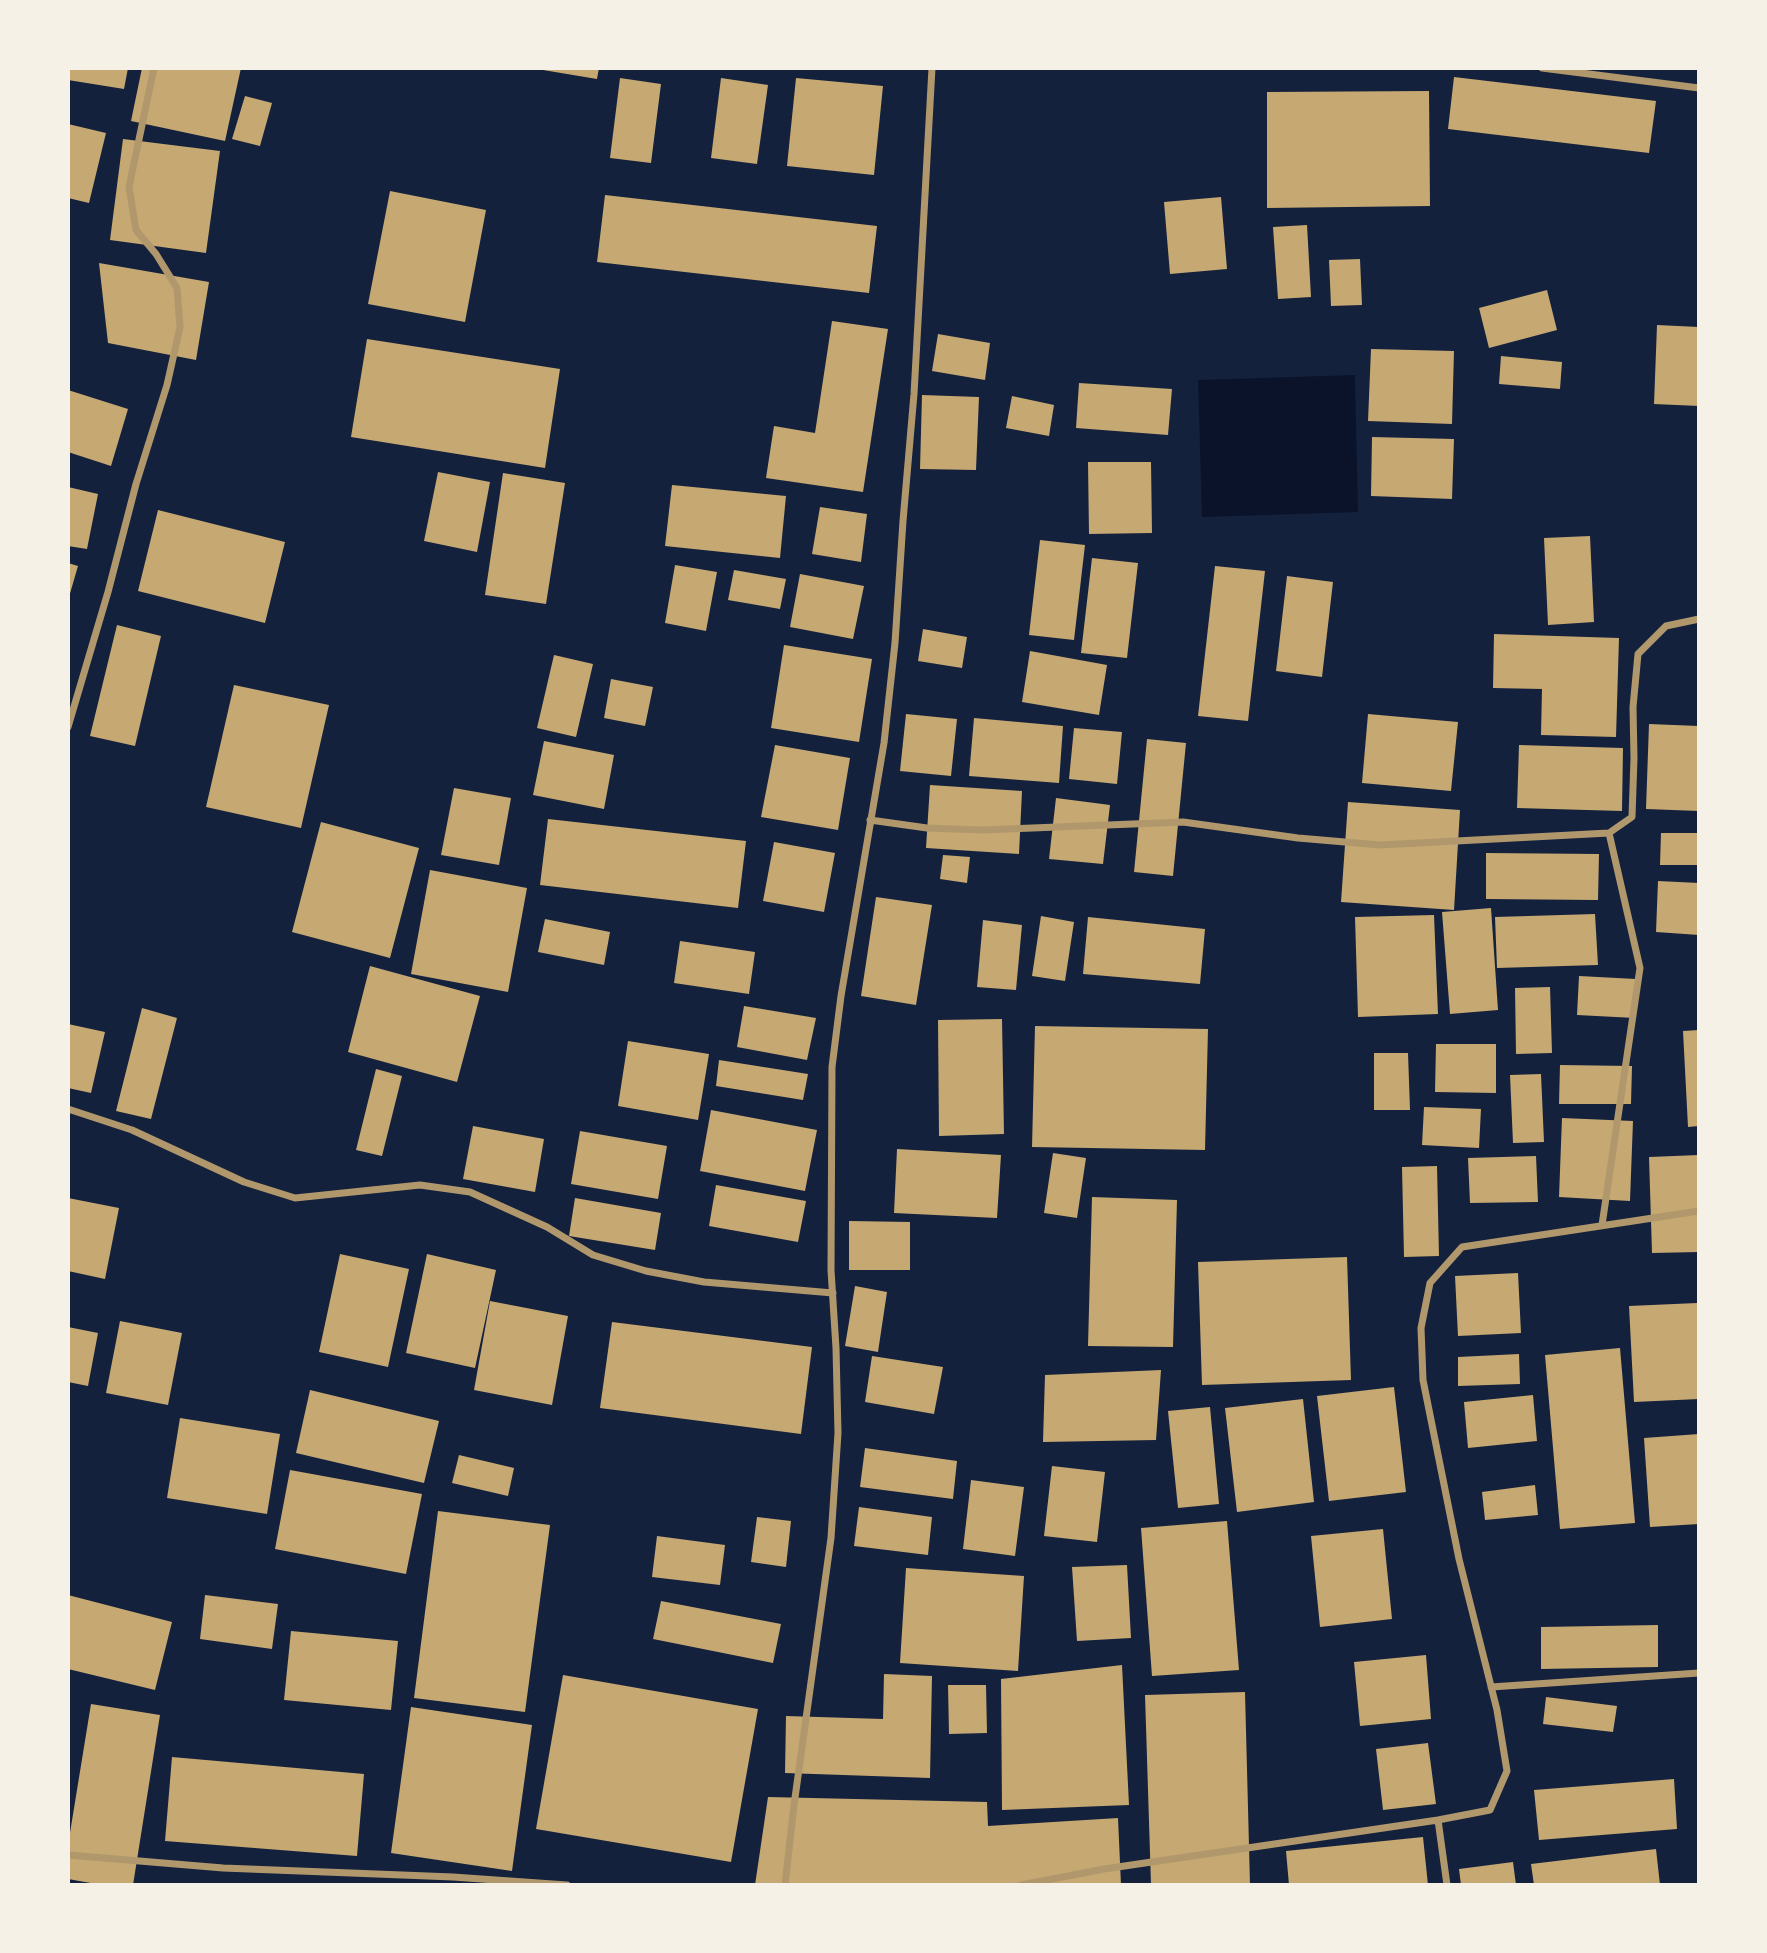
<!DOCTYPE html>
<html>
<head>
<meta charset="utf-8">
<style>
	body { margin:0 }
	#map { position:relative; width:1767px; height:1953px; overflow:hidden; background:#14213d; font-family:Bitter,serif }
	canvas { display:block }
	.frame { position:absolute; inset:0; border:70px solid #f6f1e7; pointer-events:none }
</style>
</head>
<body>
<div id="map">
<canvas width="1767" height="1953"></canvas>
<div class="frame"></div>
</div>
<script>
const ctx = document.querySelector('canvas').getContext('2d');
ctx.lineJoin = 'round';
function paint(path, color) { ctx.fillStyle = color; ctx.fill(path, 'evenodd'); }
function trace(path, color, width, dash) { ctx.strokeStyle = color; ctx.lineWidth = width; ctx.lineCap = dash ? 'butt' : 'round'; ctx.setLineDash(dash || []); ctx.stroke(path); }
paint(new Path2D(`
	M1355,375L1358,512L1202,517L1198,380Z`), '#0b132b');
paint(new Path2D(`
	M68,68H128L124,89L68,80Z
	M142,68H241L225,141L131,121Z
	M543,68H599L597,79L543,70Z
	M1454,77L1656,101L1649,153L1448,129Z
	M620,78L661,84L651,163L610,158Z
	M721,78L768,85L757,164L711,158Z
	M796,78L883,86L874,175L787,166Z
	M1429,91L1430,206L1267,208V92Z
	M245,96L272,103L260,146L232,139Z
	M68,124L106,133L89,203L68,198Z
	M123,139L220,151L206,253L110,240Z
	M390,191L486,210L465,322L368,304Z
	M605,195L877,226L869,293L597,262Z
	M1221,197L1227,269L1170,274L1164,202Z
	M1307,225L1311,297L1278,299L1273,227Z
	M1360,259L1362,305L1331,306L1329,260Z
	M99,263L209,282L196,360L108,343Z
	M1547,290L1557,330L1489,348L1479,308Z
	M832,321L888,329L863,492L766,478L774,426L815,433Z
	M1657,325L1699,327V406L1654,404Z
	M938,334L990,343L985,380L932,371Z
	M367,339L560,369L545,468L351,437Z
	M1371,349L1454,351L1452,424L1368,421Z
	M1501,356L1562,362L1560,389L1499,384Z
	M1079,383L1172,389L1168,435L1076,428Z
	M68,390L128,409L111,466L68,452Z
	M922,395L979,397L976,470L920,469Z
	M1012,396L1054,405L1049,436L1006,428Z
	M1372,437L1454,439L1452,499L1371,496Z
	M1088,462H1151L1152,533L1089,534Z
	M438,472L490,482L477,552L424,541Z
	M503,473L565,483L546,604L485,595Z
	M672,485L786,496L780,558L665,546Z
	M68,487L98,494L87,549L68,546Z
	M820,507L867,514L861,562L812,554Z
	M158,510L285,542L265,623L138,591Z
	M1590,536L1594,622L1548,625L1544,538Z
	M1040,540L1085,545L1074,640L1029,635Z
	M1092,558L1138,563L1127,658L1081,653Z
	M68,563L78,566L69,597L68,596Z
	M675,565L717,572L706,631L665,623Z
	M1215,566L1265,571L1248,721L1198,716Z
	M734,570L786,579L780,609L728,600Z
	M800,574L864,586L853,639L790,627Z
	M1287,576L1333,582L1322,677L1276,671Z
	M117,625L161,636L135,746L90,736Z
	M923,629L967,637L962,668L918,661Z
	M1494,634L1619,638L1616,737L1541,735L1542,689L1493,688Z
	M784,645L872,659L859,742L771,728Z
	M1030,651L1107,665L1099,715L1022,702Z
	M554,655L593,664L576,737L537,728Z
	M611,679L653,687L645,726L604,718Z
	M234,685L329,705L301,828L206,807Z
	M906,714L957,719L951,776L900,771Z
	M1368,714L1458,722L1451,791L1362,783Z
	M974,718L1063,726L1059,783L969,776Z
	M1649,724L1699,726V811L1646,809Z
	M1074,728L1122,732L1117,784L1069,779Z
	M1147,739L1186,743L1173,876L1134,872Z
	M544,741L614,755L604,809L533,795Z
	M775,745L850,758L838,830L761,817Z
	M1519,745L1623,748L1622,811L1517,808Z
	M930,785L1022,791L1019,854L926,848Z
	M454,788L511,798L499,865L441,855Z
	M1056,798L1110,805L1103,864L1049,859Z
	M1348,802L1460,810L1454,910L1341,902Z
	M548,819L746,841L738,908L540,885Z
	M321,822L419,848L390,958L292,932Z
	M1661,833H1699V865H1660Z
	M774,842L835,853L824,912L763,901Z
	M1486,853L1599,854L1598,900L1486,899Z
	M943,855L970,857L967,883L940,879Z
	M430,870L527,888L508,992L411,974Z
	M1658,881L1699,883V935L1656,932Z
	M876,897L932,905L916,1005L861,996Z
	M1491,908L1498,1010L1450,1014L1442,912Z
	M1595,914L1598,965L1497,968L1495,917Z
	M1434,915L1438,1014L1358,1017L1355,917Z
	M1041,916L1074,922L1065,981L1032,976Z
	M1088,917L1205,929L1200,984L1083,974Z
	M545,919L610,932L604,965L538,952Z
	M983,920L1022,925L1016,990L977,987Z
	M680,941L755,952L749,994L674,983Z
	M370,966L480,996L457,1082L348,1052Z
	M1579,976L1636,979L1635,1018L1577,1015Z
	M1550,987L1552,1053L1516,1054L1515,988Z
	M744,1006L816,1018L807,1060L737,1047Z
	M142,1008L177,1018L151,1119L116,1111Z
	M1002,1019L1004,1134L939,1136L938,1020Z
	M68,1024L105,1032L91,1093L68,1088Z
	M1035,1026L1208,1029L1205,1150L1032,1147Z
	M1699,1030V1126L1688,1127L1683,1031Z
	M628,1041L709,1054L698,1120L618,1106Z
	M1436,1044H1496V1093L1435,1092Z
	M1374,1053H1408L1410,1110H1374Z
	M719,1060L808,1074L803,1100L716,1086Z
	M1560,1065L1632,1066L1631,1104H1559Z
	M376,1069L402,1076L382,1156L356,1150Z
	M1541,1074L1544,1142L1513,1143L1510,1075Z
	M1424,1107L1481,1109L1479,1148L1422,1145Z
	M711,1110L817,1130L805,1191L700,1171Z
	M1562,1118L1633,1121L1630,1201L1559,1197Z
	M473,1126L544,1139L535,1192L463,1179Z
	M580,1131L667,1146L658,1199L571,1184Z
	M897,1149L1001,1155L997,1218L894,1213Z
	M1053,1153L1086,1158L1077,1218L1044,1213Z
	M1699,1155V1252L1652,1253L1649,1157Z
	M1536,1156L1538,1202L1470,1203L1468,1158Z
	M1437,1166L1439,1256L1404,1257L1402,1167Z
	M716,1185L806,1201L798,1242L709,1226Z
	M1092,1197L1177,1200L1173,1347L1088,1346Z
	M68,1198L119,1208L105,1279L68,1271Z
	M575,1198L661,1213L655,1250L569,1236Z
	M849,1221L910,1222V1270H849Z
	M340,1254L409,1269L388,1367L319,1352Z
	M427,1254L496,1270L475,1368L406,1353Z
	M1347,1257L1351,1380L1202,1385L1198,1262Z
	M1518,1273L1521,1333L1458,1336L1455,1276Z
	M855,1286L887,1292L878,1352L845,1346Z
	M490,1301L568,1316L552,1405L474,1390Z
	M1697,1303L1699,1399L1634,1402L1629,1306Z
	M120,1321L182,1333L168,1405L106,1393Z
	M612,1322L812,1347L801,1434L600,1408Z
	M68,1327L98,1333L88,1386L68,1382Z
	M1620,1348L1635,1523L1560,1529L1545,1355Z
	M1519,1354L1520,1384L1458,1386V1357Z
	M872,1356L943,1367L934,1414L865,1402Z
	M1161,1370L1156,1440L1043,1442L1045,1375Z
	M1394,1387L1406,1492L1329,1501L1317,1396Z
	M310,1390L439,1421L424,1483L296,1453Z
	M1533,1395L1537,1441L1468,1448L1464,1402Z
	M1303,1399L1314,1502L1237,1512L1225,1408Z
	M1210,1407L1219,1504L1178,1508L1168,1411Z
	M180,1418L280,1434L267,1514L167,1498Z
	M1699,1434V1524L1650,1527L1644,1438Z
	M865,1448L957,1461L953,1499L860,1487Z
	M459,1455L514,1468L508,1496L452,1483Z
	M1052,1466L1105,1472L1097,1542L1044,1536Z
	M290,1470L422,1494L406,1574L275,1549Z
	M971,1480L1024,1487L1015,1556L963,1549Z
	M1535,1485L1538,1515L1485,1520L1482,1492Z
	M859,1507L932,1517L928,1555L854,1546Z
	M438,1511L550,1525L525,1712L414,1698Z
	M757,1517L791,1521L786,1567L751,1562Z
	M1227,1521L1239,1670L1152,1676L1141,1528Z
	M1383,1529L1392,1619L1320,1627L1311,1536Z
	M657,1536L725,1545L720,1585L652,1577Z
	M1127,1565L1131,1638L1077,1641L1072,1567Z
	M906,1568L1024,1576L1018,1671L900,1663Z
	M68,1595L172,1622L155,1690L68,1669Z
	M205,1595L278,1604L272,1649L200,1639Z
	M661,1601L781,1624L773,1663L653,1639Z
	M1658,1625V1667L1541,1669V1627Z
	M291,1631L398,1641L391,1710L284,1700Z
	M1426,1655L1431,1719L1360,1726L1354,1662Z
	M1122,1665L1129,1805L1002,1810L1001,1679Z
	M884,1674L932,1676L930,1778L785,1773L786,1716L883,1719Z
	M563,1675L758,1709L731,1862L536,1829Z
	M948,1685H986L987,1733L949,1734Z
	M1245,1692L1250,1885H1151L1145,1695Z
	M1546,1697L1617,1706L1613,1732L1543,1724Z
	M91,1704L160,1715L133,1885H102L68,1879V1845Z
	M411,1707L532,1725L512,1871L391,1853Z
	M1428,1743L1436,1804L1383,1810L1376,1749Z
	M172,1757L364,1774L357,1856L165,1841Z
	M1674,1779L1677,1829L1539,1840L1534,1790Z
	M768,1797L987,1802L988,1826L1118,1818L1121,1885H755Z
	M1423,1837L1428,1885H1289L1286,1851Z
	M1656,1849L1660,1885H1534L1531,1864Z
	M1513,1862L1516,1885H1461L1459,1869Z`), '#c6a872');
trace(new Path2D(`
	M1542,68L1699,88
	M68,727L108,592L136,484L167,385L180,327L177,288L156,254L136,230L129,187L154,68
	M870,820L927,828L982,830L1183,822L1298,838L1380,845L1609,833L1632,817L1634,758L1633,707L1638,654L1666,626L1699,619
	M68,1109L132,1130L244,1182L295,1198L420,1185L470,1192L547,1227L593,1255L646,1271L704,1282L833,1293
	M1602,1225L1640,968L1609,833
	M1491,1687L1699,1673
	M1438,1820L1447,1885
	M68,1855L223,1868L453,1877L567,1885
	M785,1885L794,1805L831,1538L838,1433L836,1348L831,1270L832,1067L841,996L884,743L895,643L903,521L914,394L932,68
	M1021,1885L1104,1869L1438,1820L1490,1810L1507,1771L1497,1710L1459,1559L1423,1380L1421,1328L1430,1283L1462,1247L1699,1211`), '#b1986c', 7);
</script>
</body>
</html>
